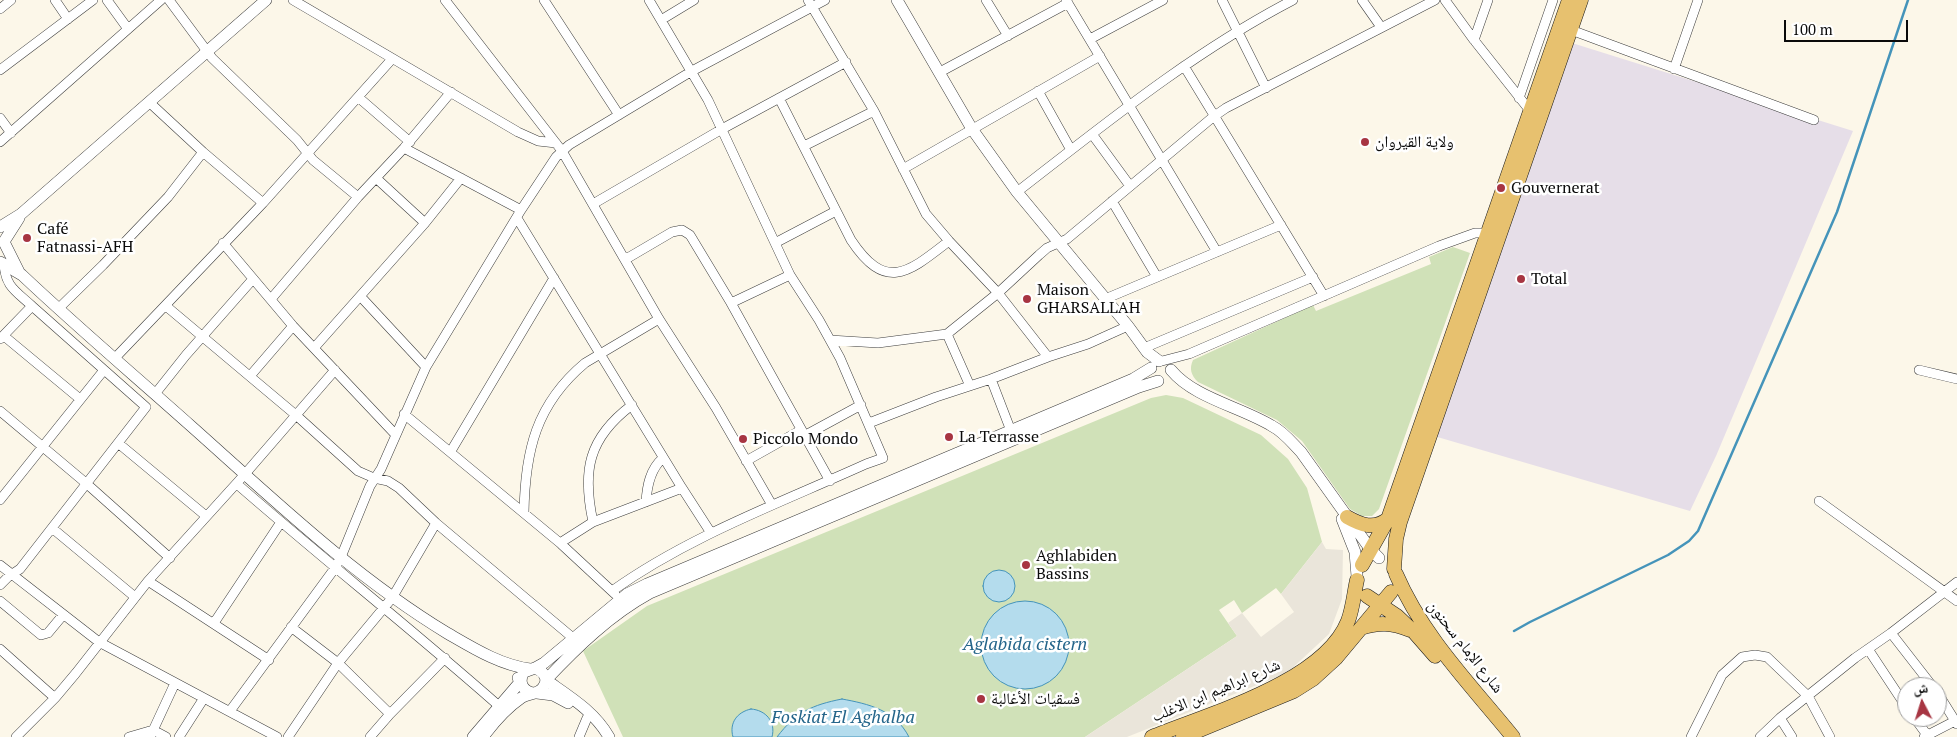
<!DOCTYPE html>
<html>
<head>
<meta charset="utf-8">
<style>
	body { margin:0 }
	#map { position:relative; width:1957px; height:737px; overflow:hidden; background:#fcf7e9; font-family:"PT Serif","Noto Naskh Arabic",serif }
	canvas { display:block }
	.north { position:absolute; left:1897px; top:677px; width:50px; height:50px; box-sizing:border-box; background:#fff; border:1px solid #9d9d9d; border-radius:50%; rotate:355deg; font-size:14px; font-weight:700; line-height:20px; text-align:center; color:#0a0a0a }
	.north::after { content:''; display:block; margin:auto; width:18px; height:22px; background:#a73542; clip-path:polygon(50% 0,100% 100%,50% 72%,0 100%) }
	.scale { position:absolute; left:1784px; top:20px; width:124px; height:22px; box-sizing:border-box; border:2px solid #0a0a0a; border-top:0; padding-left:6px; font-size:15px; line-height:18px; white-space:nowrap; color:#0a0a0a; -webkit-text-stroke:4px #fff; paint-order:stroke }
</style>
</head>
<body>
<div id="map">
<canvas width="1957" height="737"></canvas>
<div class="north">ش</div>
<div class="scale">100 m</div>
</div>
<script>
const ctx = document.querySelector('canvas').getContext('2d');
ctx.lineJoin = 'round';
function paint(path, color) { ctx.fillStyle = color; ctx.fill(path, 'evenodd'); }
function trace(path, color, width, dash) { ctx.strokeStyle = color; ctx.lineWidth = width; ctx.lineCap = dash ? 'butt' : 'round'; ctx.setLineDash(dash || []); ctx.stroke(path); }
function label(font, color, halo, rows, align = 'center') {
  ctx.font = font + ' "PT Serif","Noto Naskh Arabic",serif'; ctx.lineWidth = 5; ctx.setLineDash([]); ctx.textBaseline = 'middle'; ctx.strokeStyle = halo; ctx.fillStyle = color; for (const [text, x, y, turn = 0] of rows) {
    ctx.save(); ctx.translate(x, y); ctx.rotate((+turn || 0) * Math.PI / 180); ctx.textAlign = isNaN(turn) ? turn : align; if (halo) ctx.strokeText(text, 0, 0); ctx.fillText(text, 0, 0); ctx.restore();
  }
}
paint(new Path2D(`
	M1572,43L1853,131L1716,456L1690,511L1434,436Z`), '#e6dee8');
paint(new Path2D(`
	M1453,247L1470,253L1379,509L1372,516H1362L1350,509L1302,441L1277,420L1198,382C1191,375 1189,369 1193,360L1313,305L1316,311L1431,264L1429,257Z
	M1166,395L1183,398L1261,435L1288,459L1307,488L1322,542L1281,594L1276,588L1242,613L1234,600L1219,610L1237,636L1085,737H623L583,651L647,606L1151,398Z`), '#d0e1b8');
paint(new Path2D(`
	M1322,542L1326,549L1343,550L1342,599L1329,634L1287,673L1127,737H1085L1237,636L1228,623L1242,613L1261,637L1294,612L1281,594Z`), '#eae5da');
const water = new Path2D(`
	M983 586a16 16 0 1 1 32 0a16 16 0 1 1-32 0Z
	M981 645a44 44 0 1 1 88 0a44 44 0 1 1-88 0Z
	M842,699C869,704 895,710 909,737H777C796,712 812,705 842,699Z
	M751,709C766,710 776,722 772,737H733C729,723 737,712 751,709Z`);
paint(water, '#b4dced');
trace(water, '#4594ba', 1);
trace(new Path2D(`
	M1514,631L1530,622L1668,555L1689,541L1698,531L1837,212L1908,0`), '#4594ba', 2.5);
const minor = new Path2D(`
	M55,0L68,19
	M107,0L128,29
	M169,0L212,58L297,140L313,160L358,197
	M293,0L518,132L538,141L556,143
	M445,0L562,151L659,319L716,408L772,505
	M544,0L619,115
	M808,0L874,111L926,214L949,241L998,293L1048,357
	M986,0L1008,36
	M1066,0L1217,252
	M1222,0L1266,88
	M1362,0L1381,27
	M1445,0L1474,40L1531,112
	M0,9L11,0
	M661,20L694,0
	M1571,30L1814,120
	M1090,39L1163,0
	M1474,40L1488,0
	M1184,66L1324,296
	M1674,69L1698,0
	M0,70L93,0
	M940,72L1068,3
	M1038,91L1071,150
	M358,97L410,142
	M779,98L851,240C886,293 909,272 949,241
	M1519,98L1553,0
	M149,102L203,152L263,203
	M0,118L11,133
	M1092,134L1130,186
	M0,142L161,0
	M804,146L874,111
	M404,148L521,210
	M903,169L1100,56
	M376,178L425,223
	M1017,192C1106,123 1193,52 1293,0
	M1112,201L1157,277
	M593,204L722,129L846,62
	M517,218L682,488L711,533
	M223,243L293,326L395,434
	M775,243L836,211
	M626,259L672,232L682,230L690,235L731,303L830,481
	M4,263C5,287 16,291 32,306
	M361,297L426,367
	M271,299L358,197L404,148L451,92
	M1105,299L1281,225
	M731,303L790,275
	M166,306L297,416L358,471L374,478L388,481L399,488L436,523L573,638
	M58,309L103,265L168,197L203,152
	M947,334L970,386
	M4,336L80,399
	M0,339L32,306L146,407L20,569L8,577L0,585
	M830,340L878,343L947,334L998,293L1039,255L1047,248L1067,239L1213,117L1226,108L1435,0
	M314,348L425,223L461,178
	M1144,348L1313,277
	M115,358L263,203L392,59
	M1162,361L1189,354L1439,246L1475,233H1492
	M1919,370L1957,379
	M250,376L293,326
	M991,379L1011,431
	M155,394L186,355L253,279
	M0,411L87,484L170,558
	M404,414L560,543L615,594
	M869,423L936,397L991,379L1048,357L1088,344L1128,326
	M804,436L861,405
	M118,443L206,516
	M451,451L554,278
	M746,461L801,430
	M237,484C323,559 413,630 499,706
	M0,500L104,370
	M1819,501L1957,601
	M646,502C647,486 650,469 663,458
	M524,513C525,451 536,404 585,363L659,319
	M593,522C582,471 588,438 632,405
	M52,528L135,597
	M560,543L593,522L682,488
	M0,565L99,642L277,737
	M148,581L269,660
	M612,591C689,536 780,503 866,464L883,458L840,358L819,320L790,275L708,100L649,0
	M0,601L41,635L48,633L63,615
	M214,623L281,522
	M291,627L338,663L390,714
	M1891,633L1933,687
	M0,649L55,698
	M1868,649L1907,708
	M1937,692L1957,724
	M230,711L335,568L341,557L370,486L381,469L426,367L521,210L556,157L569,145L692,71L825,0
	M1914,717L1927,735
	M1780,718L1792,737
	M16,737L55,698L76,673L148,581L245,474L335,370
	M129,737L153,730L166,737
	M150,737L175,683
	M179,737L204,698
	M288,737L338,663L392,598L436,523
	M370,737L390,714L445,658
	M579,737L587,718
	M1691,737L1722,675L1742,657L1755,655L1767,657L1808,696L1830,737
	M1760,737L1780,718L1855,658L1891,633L1957,582
	M1924,737L1957,720`);
const tertiary = new Path2D(`
	M897,0L972,129L1017,192L1128,326L1147,352L1159,361
	M0,227L21,214L266,0
	M5,240L19,218
	M5,244L19,272
	M0,262L22,275C77,327 135,376 191,426C273,499 353,576 447,633C473,648 500,665 530,669
	M1171,370C1194,398 1241,407 1272,426C1284,432 1292,443 1301,452L1371,550L1379,558
	M1342,519L1355,552L1357,576
	M535,668L544,663L627,594L647,584L1133,379L1151,368
	M537,693L553,695L568,703
	M473,737L521,681L518,678
	M483,737C494,722 505,709 521,698C528,693 540,695 544,686C549,678 543,671 535,668L524,672C518,681 522,691 533,693
	M609,737C594,711 570,697 546,680C577,647 610,615 650,593L1139,387L1158,381`);
const primary = new Path2D(`
	M1347,517C1361,525 1374,530 1388,519
	M1362,565L1388,519L1569,0
	M1394,569L1396,539L1400,522L1581,0
	M1396,574C1423,637 1471,685 1513,737
	M1367,596L1397,616L1414,632L1435,656
	M1361,628C1379,622 1392,623 1410,630
	M1152,737C1208,714 1324,682 1348,621C1353,608 1354,593 1357,580
	M1183,737L1294,691L1313,679L1336,658L1391,592`);
trace(minor, '#3d3d3d', 10);
trace(tertiary, '#3d3d3d', 12);
trace(primary, '#1b1b1b', 15);
trace(minor, '#fff', 9);
trace(tertiary, '#fff', 11);
trace(primary, '#e7c16f', 14);
for (const [x, y, r, color] of [
	[1365,142,5,"#a73542"],
	[1501,188,5,"#a73542"],
	[27,238,5,"#a73542"],
	[1521,279,5,"#a73542"],
	[1027,299,5,"#a73542"],
	[949,437,5,"#a73542"],
	[743,439,5,"#a73542"],
	[1026,565,5,"#a73542"],
	[981,699,5,"#a73542"]
]) { const dot = new Path2D(); dot.arc(x, y, r, 0, 2 * Math.PI); ctx.fillStyle = color; ctx.fill(dot); trace(dot, '#fff', 2); }
label('16px', '#0a0a0a', '#fff', [
	["ولاية القيروان",1375,142],
	["Gouvernerat",1511,188],
	["Café",37,229],
	["Fatnassi-AFH",37,247],
	["Total",1531,279],
	["Maison",1037,290],
	["GHARSALLAH",1037,308],
	["La Terrasse",959,437],
	["Piccolo Mondo",753,439],
	["Aghlabiden",1036,556],
	["Bassins",1036,574],
	["فسقيات الأغالبة",991,699]
], 'left');
label('16px', '#0a0a0a', '#fff', [
	["شارع الإمام سحنون",1465,647,52],
	["شارع ابراهيم ابن الاغلب",1216,691,-23]
]);
label('italic 18px', '#24658a', '#fff', [
	["Aglabida cistern",1025,645],
	["Foskiat El Aghalba",843,718]
]);
</script>
</body>
</html>
